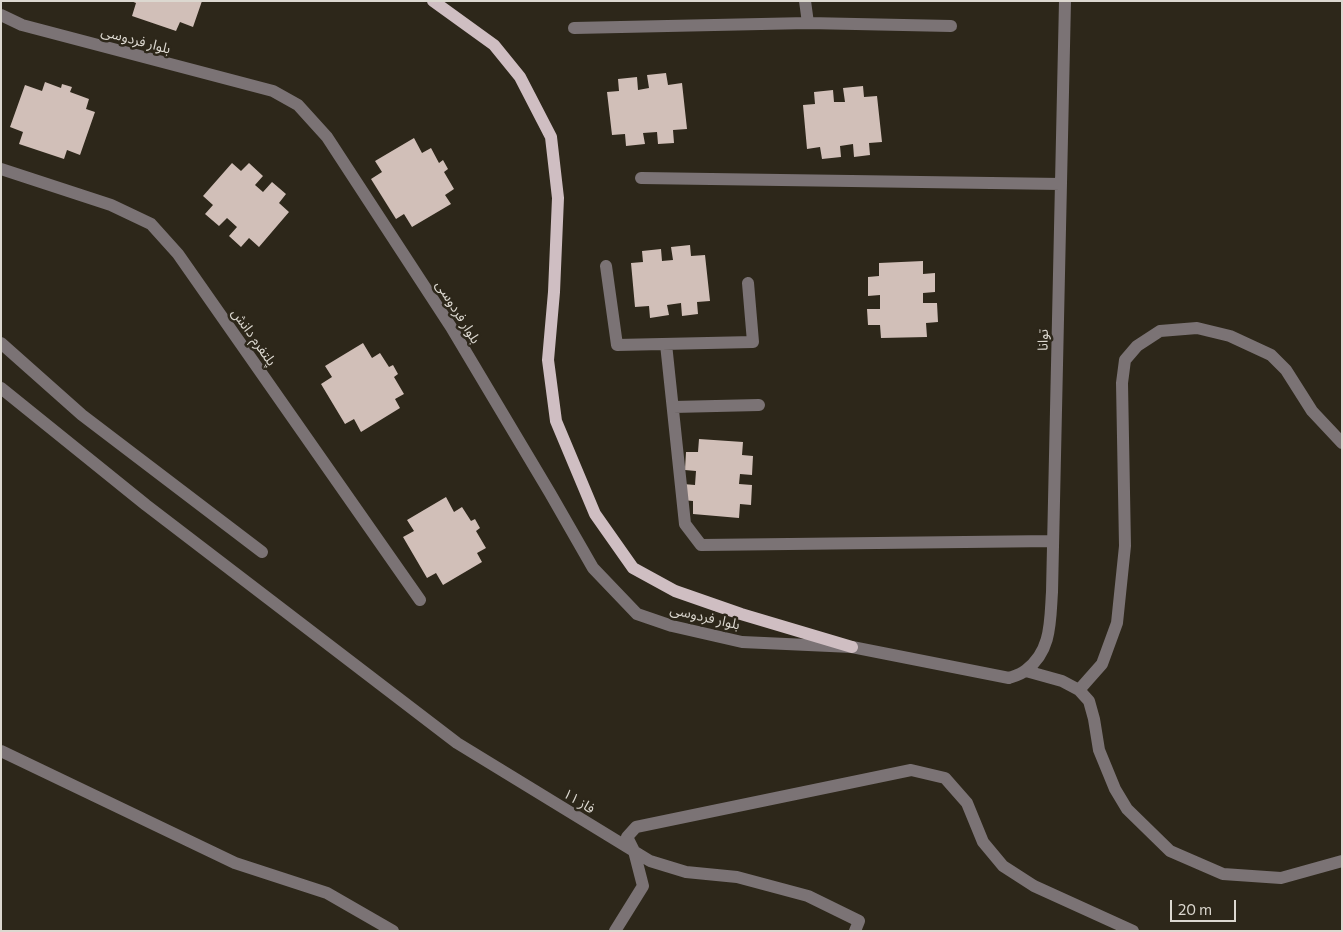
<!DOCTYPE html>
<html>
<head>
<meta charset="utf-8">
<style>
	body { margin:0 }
	#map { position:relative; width:1343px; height:932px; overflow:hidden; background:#2d271a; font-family:Commissioner,sans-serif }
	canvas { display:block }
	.frame { position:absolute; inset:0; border:2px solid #dcd8d0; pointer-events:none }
	.scale { position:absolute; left:1170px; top:900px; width:66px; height:22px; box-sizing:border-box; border:2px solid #dcd8d0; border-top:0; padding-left:6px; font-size:15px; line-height:18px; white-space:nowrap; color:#dcd8d0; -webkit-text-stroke:4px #2d271a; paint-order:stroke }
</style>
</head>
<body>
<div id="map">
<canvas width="1343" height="932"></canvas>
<div class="frame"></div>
<div class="scale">20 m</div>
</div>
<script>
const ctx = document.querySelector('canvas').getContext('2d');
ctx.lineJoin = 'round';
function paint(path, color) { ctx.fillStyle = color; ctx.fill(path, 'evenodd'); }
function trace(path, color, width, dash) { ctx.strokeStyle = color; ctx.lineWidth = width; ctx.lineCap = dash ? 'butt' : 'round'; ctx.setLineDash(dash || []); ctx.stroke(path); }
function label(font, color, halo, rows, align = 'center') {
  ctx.font = font + ' Commissioner,"Noto Sans Arabic",sans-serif'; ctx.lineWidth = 5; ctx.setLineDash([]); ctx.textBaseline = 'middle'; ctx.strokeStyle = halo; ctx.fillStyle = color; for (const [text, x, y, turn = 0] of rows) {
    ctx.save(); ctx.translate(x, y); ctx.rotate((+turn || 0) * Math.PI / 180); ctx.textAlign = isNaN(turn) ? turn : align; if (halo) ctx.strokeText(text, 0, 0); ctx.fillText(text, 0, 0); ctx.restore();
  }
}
paint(new Path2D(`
	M131,1H202L193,27L180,22L176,31L132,16L136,3Z
	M666,73L668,85L682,83L687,129L673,130L674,143L658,144L657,132L643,133L645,144L626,146L625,134L612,135L607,92L619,91L618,79L637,77L638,90L649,88L647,75Z
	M45,82L61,88L62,84L72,87L70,92L89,99L86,109L95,112L80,155L67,150L64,159L19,144L23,132L10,127L25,85L42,91Z
	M863,86L864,97L877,96L882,142L869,143L870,155L854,157L853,144L840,146L841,157L822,159L820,147L807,149L803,105L815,104L814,92L833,90L834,102H845L843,88Z
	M414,138L422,153L431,148L439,163L443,160L448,169L444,172L454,189L445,195L451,204L412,227L404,214L396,219L371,179L382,172L375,161Z
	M232,163L241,171L249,163L263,176L255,185L263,192L272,182L286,194L279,203L289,212L259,247L249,238L241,247L229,236L237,227L227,218L219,226L205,214L213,205L203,196Z
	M690,245L691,256L705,255L710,301L697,302L698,314L682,316L681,303L667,305L669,315L650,318L649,306L635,307L631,263L643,262L642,251L661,249L662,261L673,260L671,247Z
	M923,261V274L935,273V292L923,293V303H937L938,322L926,323L927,337L881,338L880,325H868L867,309H880V295L868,296V277L879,276V263Z
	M363,343L372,358L380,353L389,367L393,365L398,374L394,377L404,394L395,399L400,408L361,432L354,419L345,424L321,384L332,377L325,366Z
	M699,439L743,442L742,455L753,456L752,475L740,474L739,484L752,485L751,505L740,504L739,518L693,514V501L682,500L683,484L695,485L696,471L685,470L686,452H698Z
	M446,497L454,512L462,507L471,521L475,519L480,528L476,531L486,548L477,553L482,562L443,585L436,573L427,578L403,537L414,531L407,520Z`), '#d1bfb8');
trace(new Path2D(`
	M805,1L808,23
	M1,15L22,25L273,91L298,105L327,137L451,327L550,493L593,568L637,614L672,626L742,642L852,647L1009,678C1015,676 1022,674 1026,670C1052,651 1050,620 1052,592L1065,1
	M574,28L808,23L951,26
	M1,169L111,205L151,224L178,254L420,600
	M641,178L1061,184
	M606,266L617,345L753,342L748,283
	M1,343L82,415L262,552
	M666,344L685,524L701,545L1053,541
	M1,388L146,505L457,743L650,861L686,872L737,877L808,896L859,921L855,931
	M673,407L759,405
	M1026,671L1062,681L1079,690L1089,701L1094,719L1099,750L1115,789L1127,809L1170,851L1223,874L1281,878L1342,861
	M1079,690L1102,664L1117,623L1125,546L1122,383L1125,360L1137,346L1160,331L1197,328L1230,336L1271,355L1286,370L1312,411L1342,443
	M1,751L235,863L327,893L393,931
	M615,931L643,886L634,851L627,837L636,827L911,770L945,778L967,803L983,842L1003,866L1034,886L1133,931`), '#7b7375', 12);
trace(new Path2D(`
	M433,1L494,45L520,77L551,137L558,198L554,292L548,360L556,421L595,514L633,568L675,591L741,614L852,647`), '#cfbec2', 12);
label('14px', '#dcd8d0', '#2d271a', [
	["بلوار فردوسی",136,40,15],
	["بلوار فردوسی",458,312,58],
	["پلتفرم دانش",254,337,55],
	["توانا",1043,340,-89],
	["بلوار فردوسی",705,617,13],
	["فاز ۱۱",579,801,32]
]);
</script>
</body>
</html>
